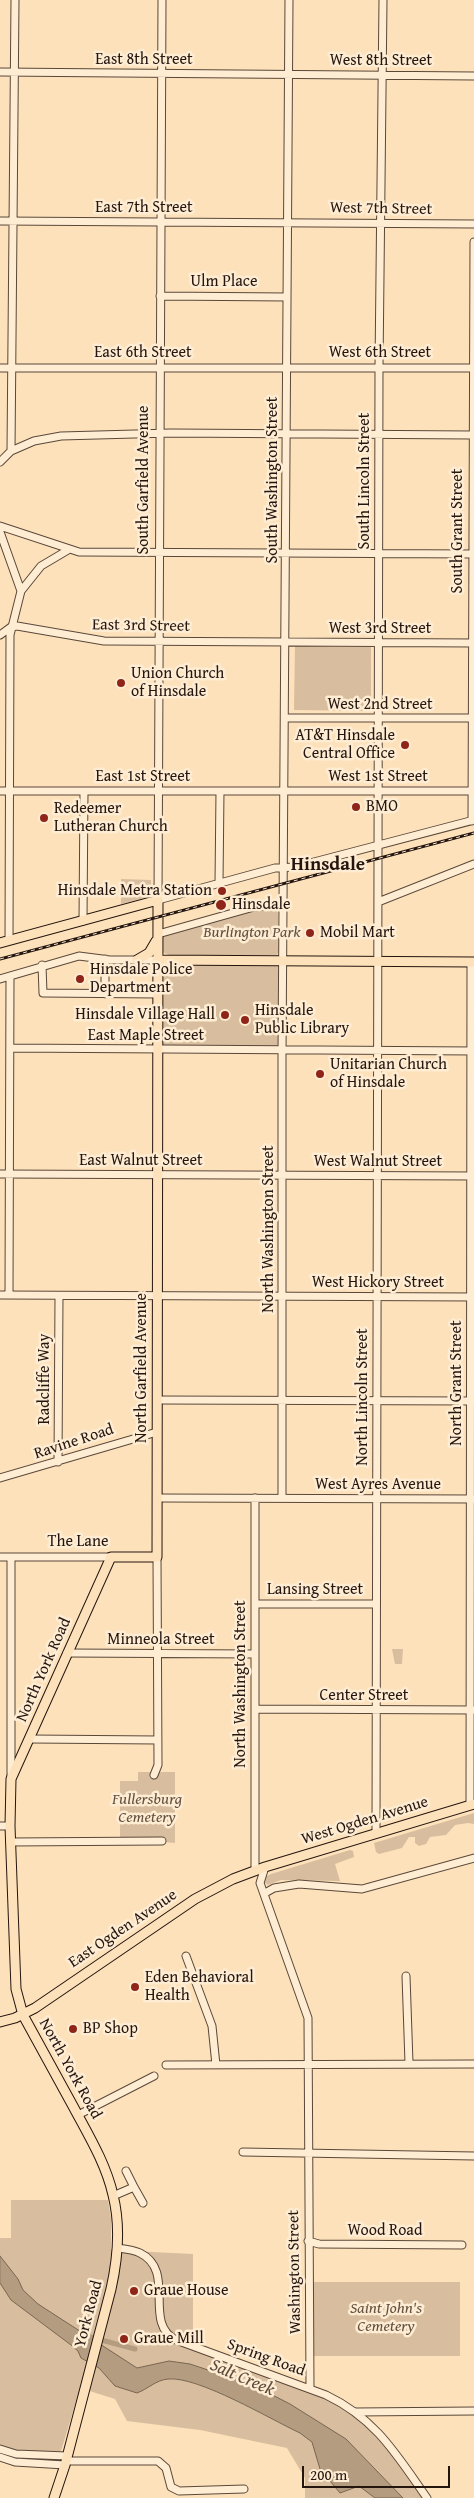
<!DOCTYPE html>
<html>
<head>
<meta charset="utf-8">
<style>
	body { margin:0 }
	#map { position:relative; width:474px; height:2498px; overflow:hidden; background:#fde1bb; font-family:"Gentium Book Plus",serif }
	canvas { display:block }
	.scale { position:absolute; left:302px; top:2466px; width:148px; height:22px; box-sizing:border-box; border:2px solid #24150e; border-top:0; padding-left:6px; font-size:15px; line-height:18px; white-space:nowrap; color:#24150e; -webkit-text-stroke:4px #feecd3; paint-order:stroke }
</style>
</head>
<body>
<div id="map">
<canvas width="474" height="2498"></canvas>
<div class="scale">200 m</div>
</div>
<script>
const ctx = document.querySelector('canvas').getContext('2d');
ctx.lineJoin = 'round';
function paint(path, color) { ctx.fillStyle = color; ctx.fill(path, 'evenodd'); }
function trace(path, color, width, dash) { ctx.strokeStyle = color; ctx.lineWidth = width; ctx.lineCap = dash ? 'butt' : 'round'; ctx.setLineDash(dash || []); ctx.stroke(path); }
function label(font, color, halo, rows, align = 'center') {
  ctx.font = font + ' "Gentium Book Plus",serif'; ctx.lineWidth = 5; ctx.setLineDash([]); ctx.textBaseline = 'middle'; ctx.strokeStyle = halo; ctx.fillStyle = color; for (const [text, x, y, turn = 0] of rows) {
    ctx.save(); ctx.translate(x, y); ctx.rotate((+turn || 0) * Math.PI / 180); ctx.textAlign = isNaN(turn) ? turn : align; if (halo) ctx.strokeText(text, 0, 0); ctx.fillText(text, 0, 0); ctx.restore();
  }
}
paint(new Path2D(`
	M295,646L371,647V711L294,710Z
	M121,879L151,880V896L121,904Z
	M278,908L279,951L277,955H169L162,952V935L250,910Z
	M162,962L281,964L280,1048L161,1047Z
	M392,1649H403L402,1664H395Z
	M138,1772H175V1843L120,1838V1781H138Z
	M474,1813V1824L468,1823L455,1825L446,1835L430,1837L426,1844L419,1846L415,1843V1837H409L402,1848L379,1854L376,1852L374,1843Z
	M350,1850L353,1851L354,1857L335,1864L340,1881L281,1880L268,1885L264,1882L265,1877L271,1874Z
	M11,2200H108L111,2219V2250L193,2254V2348L326,2396L365,2420L425,2498H305V2478L287,2448L200,2430L127,2421L115,2399L80,2388L61,2451L26,2453L0,2447V2238H11Z
	M311,2282H460V2356H311Z`), '#d8be9e');
const water = new Path2D(`
	M0,2256L18,2279L23,2290L38,2304L137,2368L169,2361L190,2364L253,2385L290,2404L346,2439L403,2498H375L359,2486L340,2493L320,2469L312,2442L300,2433C270,2419 198,2376 168,2379C156,2380 148,2389 137,2393L115,2386L99,2368L81,2358L78,2351L71,2345L11,2300L0,2283Z`);
paint(water, '#b39c80');
trace(water, '#7a6652', 1);
trace(new Path2D(`
	M90,2337L135,2349`), '#b39c80', 5);
const minor = new Path2D(`
	M162,0L158,900L275,868L295,867L474,820
	M0,72L474,76
	M0,221L474,224
	M160,296L287,297
	M0,368H474
	M11,451L34,441L61,436L171,433L472,435
	M0,462L11,451L15,0
	M0,526L79,552L474,554
	M0,532L21,591L10,635L9,940
	M21,591L41,566L68,550
	M0,635L11,627L17,626L104,641L474,643
	M286,718H474
	M0,791H471
	M472,821L474,242
	M219,883L220,791
	M378,902L474,864
	M83,921L84,791
	M158,934L254,907L285,905
	M42,965L43,993L157,994
	M0,979L79,956L110,960H157
	M105,994V959
	M10,1048L474,1051
	M0,1174L474,1176
	M0,1295L474,1297
	M9,1295L10,976
	M157,1400L474,1401
	M58,1462L59,1296
	M0,1478L157,1432
	M157,1498L474,1499
	M255,1498V1870
	M282,1498V1057L289,0
	M0,1557H111
	M255,1604H375
	M67,1653L255,1654
	M255,1709L474,1710
	M30,1739L158,1740
	M154,1775L158,1765L157,1557
	M11,1777V1557
	M470,1805L471,962
	M0,1826H10
	M376,1834L379,367L383,0
	M10,1842L162,1841
	M265,1867L260,1883L308,2018L310,2388
	M265,1893L274,1888L299,1884L362,1889L474,1858
	M186,1956L212,2026L216,2065
	M406,1976L409,2063
	M166,2065L474,2064
	M78,2115L154,2076
	M243,2152L474,2156
	M134,2187L143,2203
	M113,2196L134,2187L126,2171
	M308,2241L319,2244L462,2245
	M117,2248C125,2249 134,2250 140,2253C177,2271 142,2323 176,2340L326,2395C376,2419 396,2454 427,2498
	M356,2412L474,2411
	M0,2449L16,2454L67,2456
	M0,2457L15,2462L65,2465
	M66,2461H158L166,2468L171,2487L179,2491L244,2489`);
const major = new Path2D(`
	M0,943L158,900L157,1557H111L11,1779L10,1826L16,1989L23,2015C40,2046 57,2077 74,2108C89,2136 106,2164 113,2195C121,2227 118,2258 111,2289L65,2465L54,2498
	M137,960L149,953L156,941
	M157,960L474,962
	M0,2022L15,2018L35,2008L195,1899L233,1879L265,1867L474,1804`);
trace(minor, '#5a4839', 9);
trace(major, '#24150e', 11);
trace(minor, '#feecd3', 7);
trace(major, '#fde1bb', 9);
const rail = new Path2D(`
	M0,959L474,833`);
trace(rail, '#24150e', 3);
trace(rail, '#feecd3', 1, [4]);
for (const [x, y, r, color] of [
	[121,683,5,"#8f2418"],
	[405,745,5,"#8f2418"],
	[356,807,5,"#8f2418"],
	[44,818,5,"#8f2418"],
	[222,891,5,"#8f2418"],
	[221,905,6,"#8f2418"],
	[310,933,5,"#8f2418"],
	[80,979,5,"#8f2418"],
	[225,1015,5,"#8f2418"],
	[245,1020,5,"#8f2418"],
	[320,1074,5,"#8f2418"],
	[135,1987,5,"#8f2418"],
	[73,2029,5,"#8f2418"],
	[134,2291,5,"#8f2418"],
	[124,2339,5,"#8f2418"]
]) { const dot = new Path2D(); dot.arc(x, y, r, 0, 2 * Math.PI); ctx.fillStyle = color; ctx.fill(dot); trace(dot, '#feecd3', 2); }
label('16px', '#24150e', '#feecd3', [
	["East 8th Street",144,60],
	["West 8th Street",381,61],
	["East 7th Street",144,208],
	["West 7th Street",381,209,1],
	["Ulm Place",224,282],
	["East 6th Street",143,353],
	["West 6th Street",380,353],
	["South Garfield Avenue",144,480,-90],
	["South Washington Street",273,480,-90],
	["South Lincoln Street",365,481,-90],
	["South Grant Street",458,531,-90],
	["East 3rd Street",141,626,1],
	["West 3rd Street",380,629],
	["West 2nd Street",380,705],
	["East 1st Street",143,777],
	["West 1st Street",378,777],
	["East Maple Street",146,1036],
	["East Walnut Street",141,1161],
	["West Walnut Street",378,1162],
	["North Washington Street",269,1229,-90],
	["West Hickory Street",378,1283],
	["North Garfield Avenue",142,1368,-90],
	["Radcliffe Way",45,1379,-90],
	["North Grant Street",457,1383,-90],
	["North Lincoln Street",363,1397,-90],
	["Ravine Road",74,1442,-18],
	["West Ayres Avenue",378,1485],
	["The Lane",78,1542],
	["Lansing Street",315,1590],
	["Minneola Street",161,1640],
	["North York Road",44,1670,-66],
	["North Washington Street",241,1684,-90],
	["Center Street",364,1696],
	["West Ogden Avenue",365,1821,-17],
	["East Ogden Avenue",123,1929,-34],
	["North York Road",70,2069,61],
	["Wood Road",385,2231],
	["Washington Street",295,2272,-91],
	["York Road",89,2314,-75],
	["Spring Road",266,2358,20]
]);
label('16px', '#24150e', '#feecd3', [
	["Union Church",131,674],
	["of Hinsdale",131,692],
	["AT&T Hinsdale",395,736,"right"],
	["Central Office",395,754,"right"],
	["BMO",366,807],
	["Redeemer",54,809],
	["Lutheran Church",54,827],
	["Hinsdale Metra Station",212,891,"right"],
	["Hinsdale",232,905],
	["Mobil Mart",320,933],
	["Hinsdale Police",90,970],
	["Department",90,988],
	["Hinsdale",255,1011],
	["Public Library",255,1029],
	["Hinsdale Village Hall",215,1015,"right"],
	["Unitarian Church",330,1065],
	["of Hinsdale",330,1083],
	["Eden Behavioral",145,1978],
	["Health",145,1996],
	["BP Shop",83,2029],
	["Graue House",144,2291],
	["Graue Mill",134,2339]
], 'left');
label('italic 16px', '#635040', '#feecd3', [
	["Burlington Park",252,933],
	["Fullersburg",147,1800],
	["Cemetery",147,1818],
	["Saint John's",386,2309],
	["Cemetery",386,2327]
]);
label('italic 18px', '#5d4b3c', '#feecd3', [
	["Salt Creek",242,2378,23]
]);
label('bold 19px', '#24150e', '#feecd3', [
	["Hinsdale",328,865]
]);
</script>
</body>
</html>
